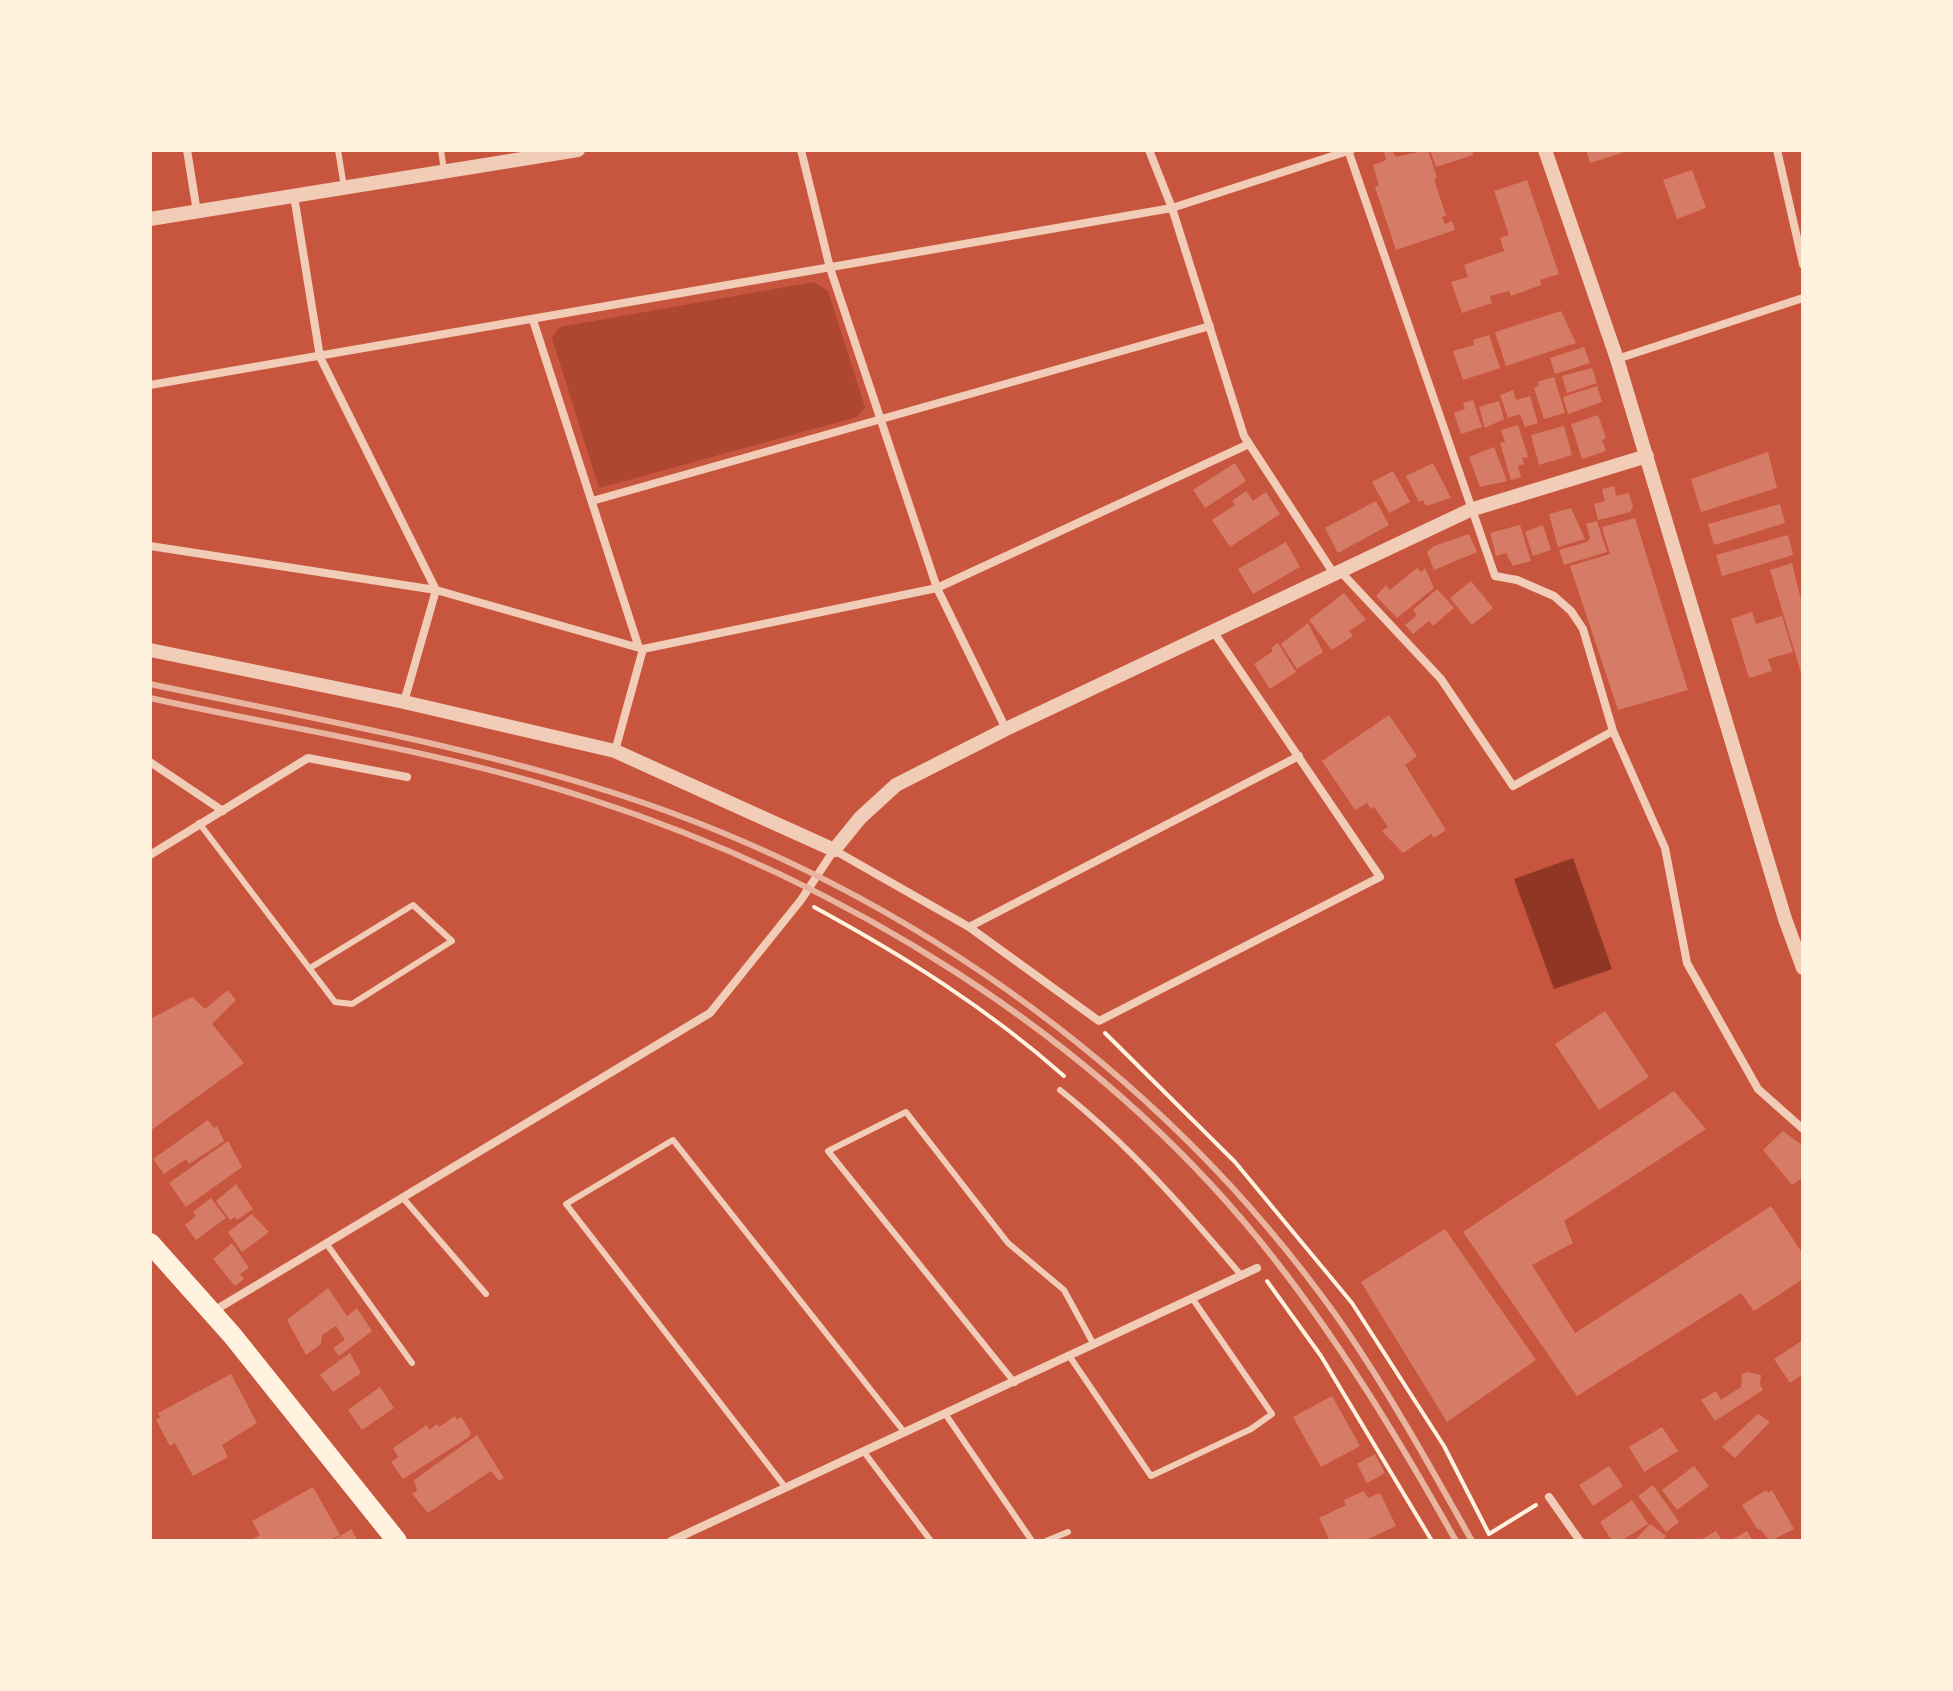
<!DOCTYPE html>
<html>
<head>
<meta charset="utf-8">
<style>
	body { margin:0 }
	#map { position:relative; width:1953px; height:1691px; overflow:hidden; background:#c8553d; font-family:"DejaVu Sans",sans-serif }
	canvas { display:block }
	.frame { position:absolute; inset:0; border:152px solid #fff3e0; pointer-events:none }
</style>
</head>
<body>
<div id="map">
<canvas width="1953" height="1691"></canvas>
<div class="frame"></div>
</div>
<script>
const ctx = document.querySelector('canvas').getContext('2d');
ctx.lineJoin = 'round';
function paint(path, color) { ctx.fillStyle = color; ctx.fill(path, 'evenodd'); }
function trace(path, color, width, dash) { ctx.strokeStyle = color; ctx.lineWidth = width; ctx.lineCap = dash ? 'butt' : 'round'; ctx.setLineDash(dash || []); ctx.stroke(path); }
paint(new Path2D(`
	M814,282L828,291L865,407L857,417L599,488L552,338L560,327Z`), '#ae4732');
paint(new Path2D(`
	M1573,858L1612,969L1554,989L1514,879Z`), '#8f3625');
paint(new Path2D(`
	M1391,150L1396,157L1428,150L1437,178L1434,179L1446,216L1442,217L1445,224L1452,221L1455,230L1396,250L1375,187L1379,185L1373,165L1386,160L1384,152Z
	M1430,150H1472L1473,155L1436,167Z
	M1586,150H1628V151L1590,163Z
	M1692,170L1706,208L1677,219L1663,180Z
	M1527,180L1559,274L1540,280L1541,285L1511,296L1509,291L1490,296L1492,303L1462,313L1451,282L1468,277L1464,265L1504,251L1500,238L1509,235L1494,191Z
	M1561,311L1576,343L1506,366L1495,332Z
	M1489,335L1500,368L1463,380L1453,351L1474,345L1473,340Z
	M1584,347L1590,363L1555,374L1550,358Z
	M1592,368L1597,383L1567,393L1562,376Z
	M1554,377L1565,413L1544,419L1534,388L1539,386L1537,382Z
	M1597,386L1602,402L1568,414L1563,397Z
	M1513,390L1516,400L1530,396L1538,423L1525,427L1520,414L1508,418L1500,395Z
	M1473,400L1482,427L1461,434L1454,413L1465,409L1463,403Z
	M1499,401L1504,419L1485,428L1479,407Z
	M1598,415L1606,438L1602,440L1606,451L1582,459L1571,424Z
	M1518,425L1528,457L1522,458L1524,464L1518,466L1521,477L1511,480L1500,443L1505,442L1501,430Z
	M1564,426L1572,455L1539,465L1531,435Z
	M1494,447L1507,481L1480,487L1469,457Z
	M1768,452L1777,488L1701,512L1691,479Z
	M1235,463L1246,481L1205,508L1193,490Z
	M1433,463L1451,498L1426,506L1423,500L1419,502L1406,476Z
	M1393,471L1410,502L1389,513L1372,482Z
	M1614,486L1616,496L1629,493L1633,507L1630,512L1598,520L1594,504L1605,501L1602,489Z
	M1246,491L1253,501L1266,492L1280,514L1230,547L1212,520L1235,505L1232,501Z
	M1376,501L1389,525L1338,553L1325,528Z
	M1780,504L1785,523L1714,545L1708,524Z
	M1571,508L1585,539L1558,547L1549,514Z
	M1635,518L1688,690L1618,710L1570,566L1610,554L1602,527Z
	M1597,521L1607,552L1564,565L1559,550L1587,542L1590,538L1586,524Z
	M1520,525L1531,561L1513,566L1506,553L1496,556L1490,533Z
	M1543,525L1551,550L1533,556L1525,532Z
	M1469,534L1477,552L1434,570L1427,552L1434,546Z
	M1788,535L1793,554L1790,556L1722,576L1716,555Z
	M1286,542L1300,567L1253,594L1238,569Z
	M1792,563L1803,608L1802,676L1770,570Z
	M1417,568L1421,572L1425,568L1434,588L1397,618L1376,596L1386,585L1390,590Z
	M1471,581L1493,608L1472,625L1450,598Z
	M1437,589L1454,608L1433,626L1429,621L1413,634L1405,625L1417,615L1413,610Z
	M1344,593L1366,620L1349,631L1353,636L1332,650L1309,620Z
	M1752,612L1756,624L1782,616L1793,652L1768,659L1772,671L1749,678L1731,619Z
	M1308,623L1323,652L1297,669L1281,644Z
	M1278,643L1296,672L1270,689L1254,664L1273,651L1271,648Z
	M1389,715L1417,756L1405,765L1446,830L1434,838L1431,834L1403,853L1382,831L1388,827L1374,807L1371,809L1367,803L1355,810L1322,761Z
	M228,990L236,1000L212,1024L244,1063L150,1131V1019L192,997L205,1009Z
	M1605,1011L1649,1077L1599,1110L1555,1044Z
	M1674,1091L1706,1129L1564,1221L1573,1243L1532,1265L1575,1333L1771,1206L1803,1254V1279L1754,1311L1741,1293L1577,1396L1463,1232Z
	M208,1120L214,1128L217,1126L224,1141L189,1164L186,1159L164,1174L153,1159Z
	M1783,1131L1803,1146V1177L1792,1185L1763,1150Z
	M228,1141L242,1167L186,1207L169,1183Z
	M236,1184L253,1209L237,1220L235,1217L230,1220L216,1201Z
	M211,1198L226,1218L196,1240L185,1225L196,1216L193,1212Z
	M252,1214L269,1232L242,1252L228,1232Z
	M1445,1229L1536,1360L1447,1422L1361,1282Z
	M232,1243L249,1268L240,1274L244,1279L235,1286L213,1259Z
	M328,1288L347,1316L357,1308L372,1331L339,1356L333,1348L345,1340L336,1326L322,1335L321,1344L306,1355L287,1320Z
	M1803,1340V1374L1790,1383L1774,1359Z
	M350,1353L361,1373L333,1392L320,1375Z
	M1748,1372L1761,1375L1760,1385L1763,1390L1715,1421L1701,1400L1716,1391L1721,1400L1741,1387L1742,1374Z
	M231,1374L257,1423L222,1445L228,1457L193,1476L175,1443L170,1446L156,1420L160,1417L158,1413Z
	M380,1387L394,1408L362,1430L348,1410Z
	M1332,1396L1360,1446L1321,1467L1293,1417Z
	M1758,1414L1770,1422L1735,1458L1722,1447Z
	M455,1416L457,1420L461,1417L471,1432L469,1437L403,1479L391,1462L398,1457L393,1448L427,1425L429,1430L437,1424L439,1427Z
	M1662,1427L1678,1451L1644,1472L1629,1447Z
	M477,1435L504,1478L499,1481L491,1471L428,1513L412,1494L417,1491L414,1480Z
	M1375,1454L1385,1473L1367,1483L1357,1464Z
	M1609,1466L1623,1486L1593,1506L1579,1485Z
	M1694,1466L1709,1486L1677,1510L1662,1490Z
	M1653,1485L1679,1522L1666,1532L1638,1496Z
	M313,1487L340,1535L329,1541H250L260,1535L252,1521Z
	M1766,1490L1768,1493L1772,1490L1794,1529L1770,1541L1760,1529L1758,1530L1742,1505Z
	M1364,1491L1368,1498L1380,1493L1396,1526L1364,1541H1330L1319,1518L1346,1505L1344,1500Z
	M1632,1500L1648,1524L1621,1541H1612L1600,1522Z
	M1650,1524L1666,1536L1662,1541H1634Z
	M351,1529L358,1541H332L347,1532Z
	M1716,1531L1722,1541H1699Z
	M1747,1531L1753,1541H1730Z`), '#d67c66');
trace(new Path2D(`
	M814,907C904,956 987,1008 1064,1076
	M1105,1033L1235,1162L1352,1303L1444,1446L1489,1534L1536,1505
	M1267,1281L1321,1356L1432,1541`), '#fff3e0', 4);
trace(new Path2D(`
	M338,150L344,187
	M441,150L444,171
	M199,823L335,1002L352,1004L452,941L413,905L310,968
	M1060,1090C1128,1144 1185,1209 1241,1275
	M403,1198L486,1294
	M326,1243L412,1363
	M1070,1357L1151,1476L1251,1429L1272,1414L1192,1298
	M1015,1383L828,1151L906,1112L1008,1243L1064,1290L1094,1345
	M946,1415L1032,1541
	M864,1452L931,1541
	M786,1488L566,1204L673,1140L905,1433
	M1046,1541L1068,1532`), '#f1ccb7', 6);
trace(new Path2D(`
	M187,150L197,212
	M801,150L830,268L937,588L1006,729
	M1149,150L1172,208L1244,436L1334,574
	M1348,150L1495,576L1517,580L1554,596L1571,611L1583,629L1613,731L1665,848L1687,963L1758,1089L1803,1129
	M1777,150L1803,264
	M294,196L320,357L436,590L404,702
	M533,320L639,648
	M1617,359L1803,298
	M150,385L1172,208L1351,150
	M592,501L1210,326
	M150,546L436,590L643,649L937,588L1249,444
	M1340,571L1441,679L1513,786L1613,731
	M615,751L643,649
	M150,762L223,811
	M150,855L308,758L407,777
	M969,927L1299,756
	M212,1312L710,1013L801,900L834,850L969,927L1099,1021L1380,877L1213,631
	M1549,1497L1580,1541
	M671,1541L1257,1268`), '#f1ccb7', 8);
trace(new Path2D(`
	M1545,150L1617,359L1785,919L1803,968
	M150,219L578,150
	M150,650L404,702L615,751L834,850L860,818L896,785L1006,729L1470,510L1647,456`), '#f1ccb7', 14);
trace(new Path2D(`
	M150,1243L232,1335L397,1541`), '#fff3e0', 20);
trace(new Path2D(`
	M150,684C295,715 443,741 585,784C886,874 1158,1064 1340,1321C1389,1392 1430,1466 1472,1541
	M150,698C295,730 446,752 587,798C842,880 1090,1032 1260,1241C1336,1335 1397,1436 1456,1541`), '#e9b49f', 6);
</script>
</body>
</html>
